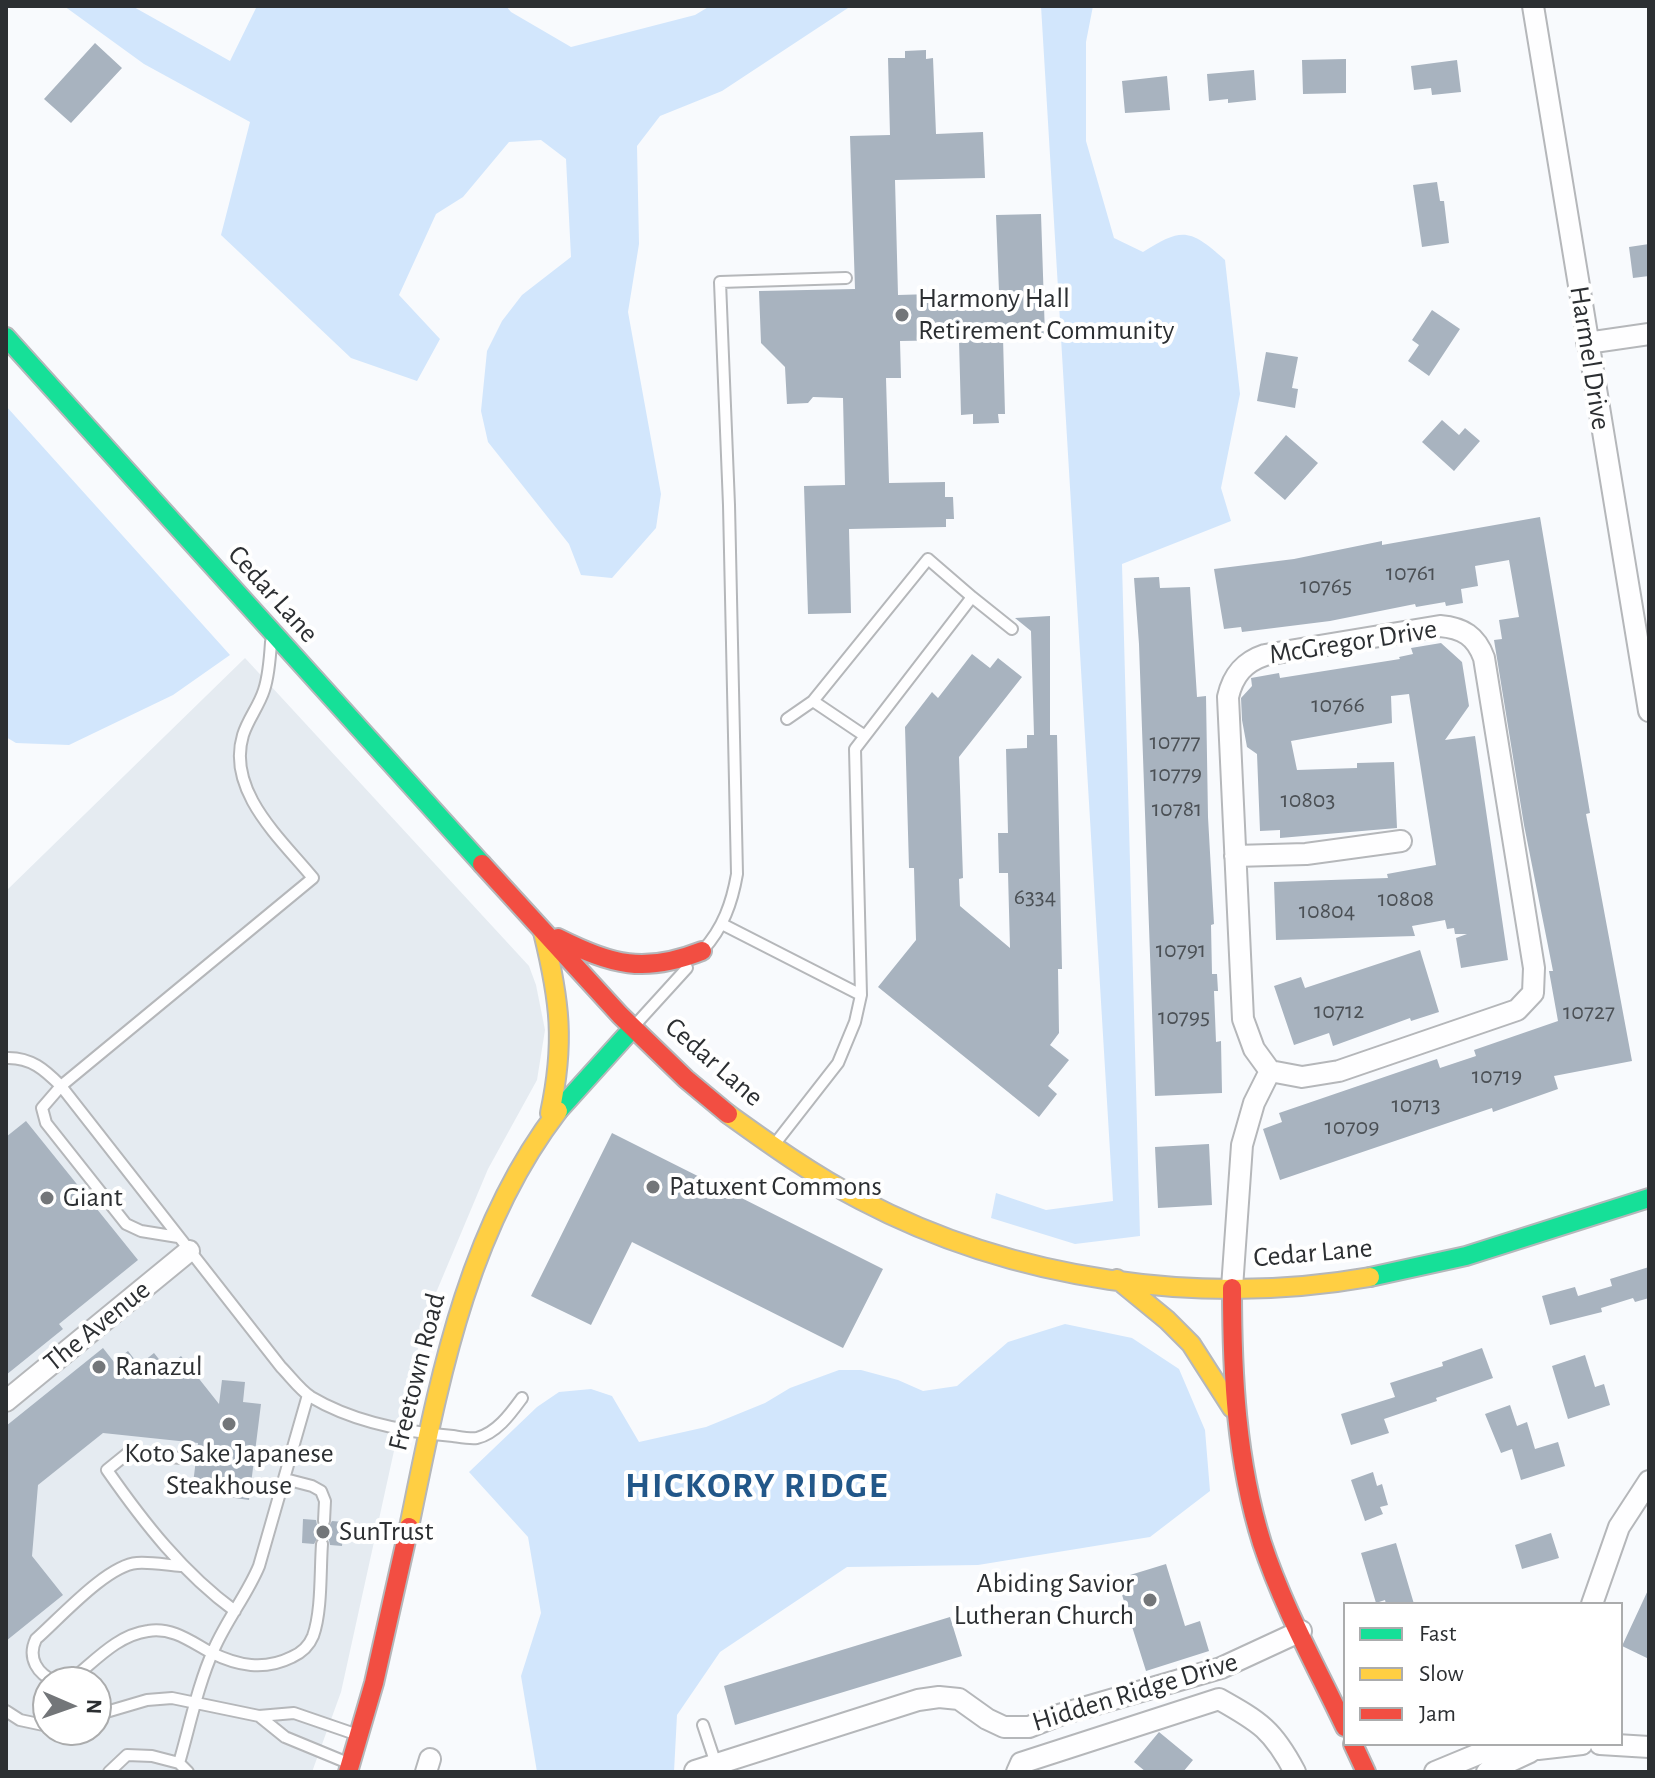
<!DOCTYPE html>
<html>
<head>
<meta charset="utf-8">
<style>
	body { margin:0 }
	#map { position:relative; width:1655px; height:1778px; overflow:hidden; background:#f8fafd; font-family:"Alegreya Sans",sans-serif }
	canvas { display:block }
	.frame { position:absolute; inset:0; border:8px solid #2c2f32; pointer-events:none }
	.legend { position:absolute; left:1343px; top:1602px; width:280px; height:144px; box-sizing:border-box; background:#fff; border:2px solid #abacad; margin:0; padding:10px 14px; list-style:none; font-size:24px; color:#2c2f32 }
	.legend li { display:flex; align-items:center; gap:16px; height:40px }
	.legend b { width:40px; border:2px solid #abacad }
	.north { position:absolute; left:32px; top:1666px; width:80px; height:80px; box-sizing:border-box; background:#fff; border:2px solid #abacad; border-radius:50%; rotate:92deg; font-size:22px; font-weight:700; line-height:32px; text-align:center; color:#2c2f32 }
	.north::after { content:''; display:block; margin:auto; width:28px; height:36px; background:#737679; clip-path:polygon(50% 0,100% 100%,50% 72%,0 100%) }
</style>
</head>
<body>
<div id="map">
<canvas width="1655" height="1778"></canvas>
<div class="frame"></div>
<ul class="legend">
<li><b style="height:10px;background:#16e098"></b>Fast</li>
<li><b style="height:10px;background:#ffcf43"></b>Slow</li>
<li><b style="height:10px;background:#f24e42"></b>Jam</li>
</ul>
<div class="north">N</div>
</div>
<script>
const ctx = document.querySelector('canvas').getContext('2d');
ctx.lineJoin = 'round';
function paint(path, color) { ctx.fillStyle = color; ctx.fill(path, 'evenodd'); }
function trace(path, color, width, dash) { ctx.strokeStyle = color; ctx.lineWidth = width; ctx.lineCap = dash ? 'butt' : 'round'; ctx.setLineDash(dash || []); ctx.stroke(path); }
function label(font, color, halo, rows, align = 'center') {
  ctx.font = font + ' "Alegreya Sans",sans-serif'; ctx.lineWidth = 8; ctx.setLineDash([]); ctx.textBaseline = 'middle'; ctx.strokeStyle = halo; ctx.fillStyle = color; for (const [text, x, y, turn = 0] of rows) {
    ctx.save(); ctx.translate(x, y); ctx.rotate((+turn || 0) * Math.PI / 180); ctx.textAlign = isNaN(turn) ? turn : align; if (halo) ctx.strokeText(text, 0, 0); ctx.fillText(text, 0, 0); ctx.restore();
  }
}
paint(new Path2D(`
	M245,658L529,966L536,985L545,1030L537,1080L488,1169L430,1307L412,1369L341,1692L312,1772H6V891ZM48,1682H96V1730H48Z`), '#e5ebf1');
paint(new Path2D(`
	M64,6H132L230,61L257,6H506L511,12L571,47L695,15L710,6H851L722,91L660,116L637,146L639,244L628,312L661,494L656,528L612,578L581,575L569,544L488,442L481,411L487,351L502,321L522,295L571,257L566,159L541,140L509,142L463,197L436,214L399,295L440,339L417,381L351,358L221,235L250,122L144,64Z
	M1041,6H1093L1086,42V141L1114,238L1143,252C1183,227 1190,229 1225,260L1240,394L1221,488L1231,521L1122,564L1140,1236L1075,1244L991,1218L996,1193L1046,1210L1113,1201Z
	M6,406L230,655L173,695L69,745L16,743L6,737Z
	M1065,1324L1132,1338L1179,1369L1205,1430L1210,1491L1150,1537L978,1565L847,1567L720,1652L677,1715L674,1772H537L521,1676L541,1613L528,1537L469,1472L537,1407L559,1392L591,1389L612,1396L639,1442L706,1427L765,1403L790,1388L839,1370H861L898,1380L923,1391L957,1386L1008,1342Z`), '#d2e6fc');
paint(new Path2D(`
	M95,43L122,68L71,123L44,99Z
	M926,50V59L933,58L936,134L983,132L985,178L895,180L898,295L999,292L996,215L1041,214L1045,336L1003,337L1005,414H998L999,423L973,424V414L961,415L959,340L900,341L901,378H886L889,483L945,482V497H953L954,519H946V527L849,529L851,613L808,614L804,486L845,485L843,398L813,397L808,403L787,404L785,367L761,343L759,291L855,289L850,136L890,135L888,58H905V51Z
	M1346,59V93L1303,94L1302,60Z
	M1457,60L1461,92L1432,95L1431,88L1414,90L1411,66Z
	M1254,70L1256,100L1228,103V99L1209,101L1207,74Z
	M1167,76L1170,110L1125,113L1122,81Z
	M1437,182L1440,201H1444L1449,243L1422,247L1413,185Z
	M1649,244V276L1633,278L1629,247Z
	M1432,310L1460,329L1429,376L1408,361L1419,345L1412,340Z
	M1266,352L1298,357L1292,388L1298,389L1295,408L1257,401Z
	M1442,420L1459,435L1465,428L1480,441L1454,471L1422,442Z
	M1286,435L1318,463L1285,500L1254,473Z
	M1540,517L1590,813L1586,814L1632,1061L1554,1076L1558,1089L1493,1112L1492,1108L1280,1180L1263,1129L1282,1122L1279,1113L1437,1059L1440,1068L1476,1056L1474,1050L1558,1021L1549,971H1553L1524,825L1494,640L1502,639L1499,620L1519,617L1509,560L1475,566L1478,586L1461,589L1463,603L1446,606L1445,602L1416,607L1415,604L1330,621L1242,632L1241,627L1224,629L1214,569L1294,559L1382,541V545Z
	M1159,577L1160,588L1190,587L1197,697L1206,696L1208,817L1214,924L1211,925L1212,974H1217L1218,991H1214L1216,1042L1221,1041L1222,1093L1155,1096L1139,644L1134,578Z
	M1050,616V735H1057L1062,969H1058L1059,1033L1050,1045L1069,1060L1048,1086L1057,1094L1039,1117L878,987L916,940L914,868H909L905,727L932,692L938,698L972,654L990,668L998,658L1022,677L959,757L963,878L959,879L960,906L1010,948L1008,873H999L998,833H1008L1006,749L1027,748V735H1034L1031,631L1015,618Z
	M1441,643L1462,662L1469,706L1445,740L1475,736L1508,960L1461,968L1456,938L1467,934H1455L1454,928L1447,929L1445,920L1412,926L1415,936L1276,940L1274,882L1388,878L1387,874L1436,865L1409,694L1391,696L1392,723L1291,741L1297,770L1357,768V763L1394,762L1397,828L1280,838V830L1260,831L1257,754L1247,747L1242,720L1241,698L1252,686L1251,678L1279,673L1280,678L1400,659L1399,657L1413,654L1411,648Z
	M1420,950L1439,1012L1411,1021L1410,1018L1333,1046L1329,1033L1294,1045L1274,986L1301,977L1305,988Z
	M26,1121L138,1260L59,1324L63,1329L6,1375V1137Z
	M612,1133L883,1269L843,1348L632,1242L591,1325L531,1296Z
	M1209,1144L1212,1205L1158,1208L1155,1147Z
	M1649,1267V1298L1635,1302L1633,1298L1601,1308L1602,1312L1550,1325L1542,1296L1575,1287L1578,1296L1612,1286L1610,1279Z
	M103,1348L114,1362L128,1351L139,1365L154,1353L166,1368L181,1356L219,1404L222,1380L245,1382L243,1402L261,1404L249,1500L192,1492L198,1443L103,1433L38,1485L32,1556L63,1595L6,1641V1426Z
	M1482,1348L1493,1378L1436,1398L1437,1401L1384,1419L1389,1433L1351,1445L1341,1414L1395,1397L1390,1383L1443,1366L1442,1362Z
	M1585,1355L1595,1387L1604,1384L1610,1405L1568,1419L1552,1366Z
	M1510,1405L1517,1426L1527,1422L1535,1449L1558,1442L1565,1466L1521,1480L1512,1449L1501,1453L1485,1414Z
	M1373,1472L1377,1486L1382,1484L1388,1505L1380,1507L1383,1514L1365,1521L1351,1480Z
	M303,1519L316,1520L317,1525L323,1529L328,1528L332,1521L344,1522L342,1546L330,1545L329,1540L323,1536L318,1537L314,1544L302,1543Z
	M1551,1533L1559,1558L1522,1569L1515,1545Z
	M1396,1543L1414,1604H1386L1385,1600L1376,1603L1361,1553Z
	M1166,1564L1185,1626L1200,1621L1209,1651L1146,1671L1117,1579Z
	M1649,1588V1659L1622,1646Z
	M950,1617L962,1656L735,1725L724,1686Z
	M1159,1732L1193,1760L1183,1772H1146L1134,1762Z`), '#a8b3bf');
const lane = new Path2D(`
	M813,701L865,736
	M787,719L813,701L928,559L972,597
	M722,924L861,995
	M703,950C723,928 732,903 737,874L729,505L720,282L846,278
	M636,1024L687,968
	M6,1058C31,1057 45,1070 61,1086L281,1367C290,1376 300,1390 311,1397C353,1422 405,1432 453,1436C460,1437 470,1439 477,1438C497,1433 511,1413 522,1398
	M774,1145L838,1063L855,1022L861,995L855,749L972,597L1012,629
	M178,1237L141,1231L126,1224L46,1123L42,1108L61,1086L313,878C281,839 226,791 243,735C248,719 259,706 264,690C269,675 270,658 271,642
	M181,1458L128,1453L107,1470C144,1523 183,1573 235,1611
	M285,1479L312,1486L321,1491L325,1501L324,1521
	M56,1682C37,1674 27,1658 36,1639C59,1619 107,1565 137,1563C151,1562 167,1565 181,1566
	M65,1682L71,1680C94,1662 117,1635 148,1631C172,1627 190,1641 210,1652C238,1666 264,1671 292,1657C301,1653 309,1646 313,1636C322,1611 320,1571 322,1544
	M6,1711L20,1720L48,1726
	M96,1715L147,1700L172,1698L259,1716L294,1713L358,1735
	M259,1716L285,1737L348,1763
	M703,1725L716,1764
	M109,1772L127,1755L152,1756L179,1763
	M188,1772L179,1763C190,1725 198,1684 214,1649C227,1619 247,1595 259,1566L308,1395`);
const street = new Path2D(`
	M1533,6L1649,711
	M1587,343L1649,334
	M1440,626C1463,628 1476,636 1484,658L1534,968L1533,993L1517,1010L1339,1071L1302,1077L1270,1071L1254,1049L1243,1019L1228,697C1233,675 1244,662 1265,655Z
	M1235,856L1306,854L1401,841
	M1232,1288L1242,1145L1254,1103L1270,1071
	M6,1401L189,1251
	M1592,1604L1619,1527L1649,1481
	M1600,1744L1649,1747
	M695,1771L918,1700L939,1697L959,1699L987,1719L1004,1727H1029L1062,1714L1221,1668L1301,1631
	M426,1772L430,1759
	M1017,1772L1021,1763L1219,1699C1260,1722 1273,1730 1295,1772
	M1435,1772L1493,1748L1538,1749L1582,1744
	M1487,1772L1530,1752`);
const fast = new Path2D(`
	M6,337L482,864
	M558,1111L632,1029
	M1370,1277L1466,1256L1649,1198`);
const slow = new Path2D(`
	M543,932C560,1001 565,1043 550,1113
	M728,1114C771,1145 813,1175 861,1200C1013,1280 1201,1307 1370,1277
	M1117,1279L1167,1320L1191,1344L1232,1408
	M409,1527C439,1382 466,1231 558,1111`);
const jam = new Path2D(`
	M482,864L620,1015L686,1079L728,1114
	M558,938C612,965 644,974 702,951
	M1232,1288C1232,1374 1236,1460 1262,1543C1283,1607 1316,1666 1345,1727
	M1353,1744L1366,1772
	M348,1772L374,1683L409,1527`);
trace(lane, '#b5b7ba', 14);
trace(street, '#b5b7ba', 24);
trace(fast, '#b5b7ba', 22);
trace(slow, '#b5b7ba', 22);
trace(jam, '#b5b7ba', 22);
trace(lane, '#fefeff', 10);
trace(street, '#fefeff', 20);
trace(fast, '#16e098', 18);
trace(slow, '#ffcf43', 18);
trace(jam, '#f24e42', 18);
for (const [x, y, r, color] of [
	[902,315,8,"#737679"],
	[653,1187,8,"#737679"],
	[47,1198,8,"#737679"],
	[99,1367,8,"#737679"],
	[229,1424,8,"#737679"],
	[323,1532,8,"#737679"],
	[1150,1600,8,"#737679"]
]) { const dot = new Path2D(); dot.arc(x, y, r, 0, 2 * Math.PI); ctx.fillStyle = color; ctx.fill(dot); trace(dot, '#fff', 3); }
label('24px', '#4b5055', null, [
	["10761",1411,573],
	["10765",1326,586],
	["10766",1338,705],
	["10777",1175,742],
	["10779",1176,774],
	["10803",1308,800],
	["10781",1177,809],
	["6334",1035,897],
	["10808",1406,899],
	["10804",1327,911],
	["10791",1181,950],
	["10712",1339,1011],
	["10727",1589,1012],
	["10795",1184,1017],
	["10719",1497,1076],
	["10713",1416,1105],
	["10709",1352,1127]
]);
label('28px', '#2c2f32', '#fff', [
	["Harmony Hall",918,299],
	["Retirement Community",918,331],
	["Patuxent Commons",669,1187],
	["Giant",63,1198],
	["Ranazul",115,1367],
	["Koto Sake Japanese",229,1454,"center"],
	["Steakhouse",229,1486,"center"],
	["SunTrust",339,1532],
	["Abiding Savior",1134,1584,"right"],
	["Lutheran Church",1134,1616,"right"]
], 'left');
label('28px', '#2c2f32', '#fff', [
	["Harmel Drive",1590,358,81],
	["Cedar Lane",273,594,48],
	["McGregor Drive",1353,642,-9],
	["Cedar Lane",714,1062,41],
	["Cedar Lane",1313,1253,-5],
	["The Avenue",97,1326,-39],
	["Freetown Road",417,1372,-76],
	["Hidden Ridge Drive",1135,1692,-17]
]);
ctx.letterSpacing = '2px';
label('bold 36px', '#225789', '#fff', [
	["HICKORY RIDGE",757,1486]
]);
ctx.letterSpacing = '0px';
</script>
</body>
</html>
